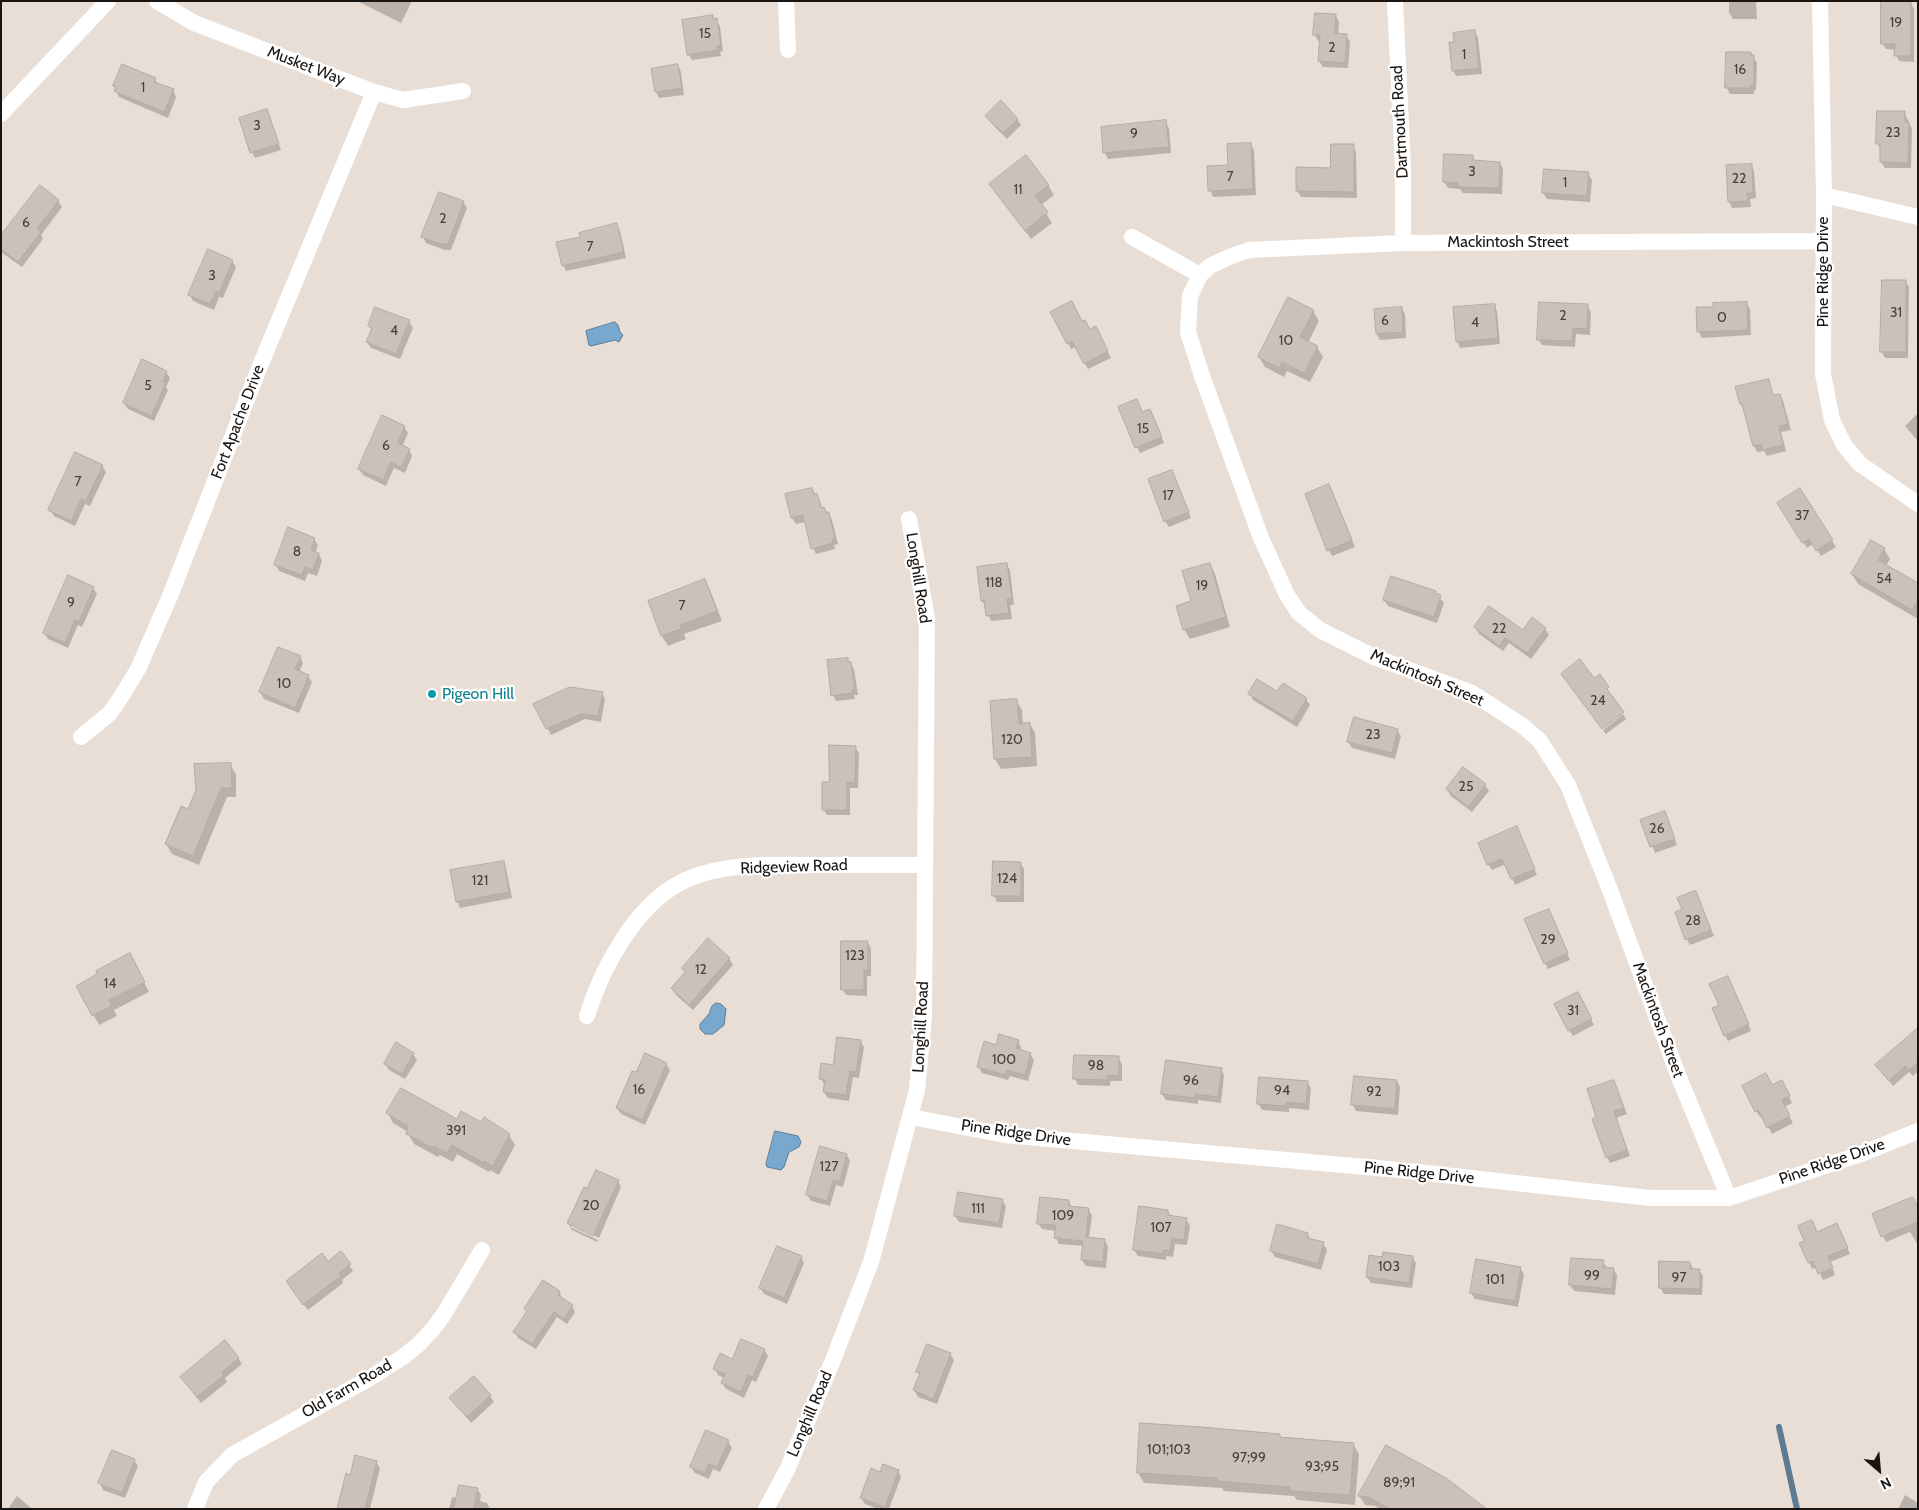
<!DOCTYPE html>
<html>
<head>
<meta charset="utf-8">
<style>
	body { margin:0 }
	#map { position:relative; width:1919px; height:1510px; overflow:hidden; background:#e9ded6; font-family:Cabin,sans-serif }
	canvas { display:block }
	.frame { position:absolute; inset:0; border:2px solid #191512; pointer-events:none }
	.north { position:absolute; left:1854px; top:1445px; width:50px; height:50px; -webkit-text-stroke:4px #fff; paint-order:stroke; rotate:153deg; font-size:14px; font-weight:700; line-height:20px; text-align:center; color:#191512 }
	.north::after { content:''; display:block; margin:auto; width:18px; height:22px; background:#191512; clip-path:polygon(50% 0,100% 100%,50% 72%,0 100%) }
</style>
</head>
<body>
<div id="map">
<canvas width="1919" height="1510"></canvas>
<div class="frame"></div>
<div class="north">N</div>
</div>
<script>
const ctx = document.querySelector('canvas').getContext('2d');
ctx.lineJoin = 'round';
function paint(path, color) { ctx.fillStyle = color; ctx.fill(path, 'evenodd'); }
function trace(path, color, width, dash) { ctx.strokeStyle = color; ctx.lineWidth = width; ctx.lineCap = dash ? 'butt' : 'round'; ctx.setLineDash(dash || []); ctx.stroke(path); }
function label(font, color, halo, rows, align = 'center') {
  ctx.font = font + ' Cabin,sans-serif'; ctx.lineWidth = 4.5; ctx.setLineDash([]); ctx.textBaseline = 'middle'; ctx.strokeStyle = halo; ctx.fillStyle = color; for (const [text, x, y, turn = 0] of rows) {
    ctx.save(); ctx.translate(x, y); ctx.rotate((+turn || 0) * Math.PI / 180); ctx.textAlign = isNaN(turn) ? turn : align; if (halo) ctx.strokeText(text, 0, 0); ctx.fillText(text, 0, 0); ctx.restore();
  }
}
const water = new Path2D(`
	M615,322L618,325L620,332L623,335L619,342L615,340L591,346L589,345L586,331Z
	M716,1003L721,1004L726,1009L724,1025L713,1034H705L700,1029V1024L709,1014L712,1006Z
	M775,1131L798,1136L801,1142L799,1147L789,1152L784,1167L781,1170L767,1167L766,1164Z`);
paint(water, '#78a8cd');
trace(water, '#5c7c95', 1);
paint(new Path2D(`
	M357,1H412L401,23Z
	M1729,1H1756L1757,19H1733L1729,13Z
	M1911,3L1914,9V62L1899,61L1896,55V50L1886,49L1882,43Z
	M712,16L720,26L723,51L720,52L721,56L692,60L688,54Z
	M1336,16L1339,22L1338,35H1346L1350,42L1348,68L1323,67L1319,61L1321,41H1318L1314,34Z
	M1475,32L1478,38L1482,74L1456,76L1453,70L1455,43Z
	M1751,53L1757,63L1756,90H1754V94H1730L1727,88Z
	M678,66L681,72L684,95L659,98L656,92L652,70Z
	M155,79L158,84L173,90L176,97L168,118L119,97L114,86Z
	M267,110L281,150L255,158L252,152Z
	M1904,112L1912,129L1911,168H1885L1881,162V151L1878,144Z
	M987,116L1017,119L1021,125L1007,139L990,122Z
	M1165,122L1169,128L1171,153L1108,159L1105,153Z
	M1250,144L1254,150L1256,195L1213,197L1210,190Z
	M1353,146L1356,152L1357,198L1301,197L1297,191L1331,169Z
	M1472,156L1475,162L1500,163L1503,169L1502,194L1463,193L1460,189L1448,188L1444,182Z
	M1751,165L1754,171L1756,198L1750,199L1751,207L1732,208L1729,201Z
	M1588,174L1592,180L1590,202L1547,199L1543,193Z
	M990,184L1048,185L1054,195L1041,205L1052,223L1031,239Z
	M58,201L62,207L41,235L43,239L22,267L1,252V238Z
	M463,202L467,208L451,250H445L426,243L423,237Z
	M616,225L620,231L626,258L566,271L563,265L582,238Z
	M232,261L236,267L223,298L219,297L214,310L193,301L190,295Z
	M1905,281L1909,287L1908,358H1885L1881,351Z
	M1746,303L1750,309L1751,335L1702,338L1699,332L1714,308Z
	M1494,305L1497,311L1500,344L1460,348L1457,341Z
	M1587,305L1591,312L1590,335L1576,334L1575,347L1542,345L1538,339Z
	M1401,308L1405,314L1406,338L1380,340L1377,334Z
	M1313,311L1319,321L1308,343L1317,347L1323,357L1310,382L1287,371L1284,377L1265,367L1259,357Z
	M409,321L413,328L400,359L371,348L367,342L372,331L369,326Z
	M1082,323L1090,330L1099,333L1111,358L1088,369L1076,347L1071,349L1068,343Z
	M166,372L170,378L166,387L168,390L154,421L128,409L124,403Z
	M1768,380L1774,396L1780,395L1783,401L1791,430L1781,432L1786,451L1767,456L1764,451L1757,452L1754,446L1745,411L1741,404Z
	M1140,407L1143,413L1151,415L1164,443L1140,453L1137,447Z
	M1918,413V441L1905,426Z
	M404,427L408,433L402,447L409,450L412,456L405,473L394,468L386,486L363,475L359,469Z
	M102,466L106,472L90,506L85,504L75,526L54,516L50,510Z
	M1172,472L1191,518L1169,527L1165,521Z
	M811,489L820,501L822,508L829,513L832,520L838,544L834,545L835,549L816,554L813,548L806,522L796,524L792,518L787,495Z
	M1799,489L1836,547L1821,556L1813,544L1807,548L1782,509Z
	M1332,492L1355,547L1332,556L1329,550Z
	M314,539L318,545L315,553L319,554L322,561L317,576L308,573L305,581L279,571L276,565Z
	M1871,542L1884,549L1890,559L1886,566L1918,585V619L1858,584L1852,574Z
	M1006,564L1010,570L1014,605H1010L1012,619L991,621L982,600Z
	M1210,564L1215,574L1230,627L1190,639L1184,629Z
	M705,581L710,590L722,621L684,634L686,639L668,646L662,636L649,601Z
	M93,588L97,594L82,627L78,625L68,648L48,639L44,633Z
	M1435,592L1444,603L1437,623L1388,606L1384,600Z
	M1475,627L1523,632L1545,629L1549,635L1531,659L1509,643L1503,651L1479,634Z
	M300,657L303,663L299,673L308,676L312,682L299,713L264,699L260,692Z
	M847,659L854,669L858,695H854L855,699L836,701L833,695Z
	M602,693L605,699L601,722L585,719L551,735L535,705Z
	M1278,693L1306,699L1310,705L1297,727L1253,700L1250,694Z
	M1016,700L1022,710L1023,724H1030L1035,733L1037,766L1001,769L995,759Z
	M1623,714L1626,719L1606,734L1603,730Z
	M1397,730L1401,736L1395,759L1352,748L1348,742Z
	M855,747L859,753L858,788H850V815H827L823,809L830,783Z
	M230,765L236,774V797H227L199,865L172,854L166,844L189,811Z
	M1485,785L1489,791L1472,812L1451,796L1447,790Z
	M1664,813L1677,845L1655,853L1642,820Z
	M1520,834L1537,875L1515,885L1506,864L1492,870L1488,864Z
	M503,862L506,868L512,898L460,908L457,901Z
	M1020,863L1024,869V902H997L994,895Z
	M1696,893L1714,936L1690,945L1687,939Z
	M1552,916L1570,960L1548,969L1545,963Z
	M868,943L871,949V976H867V996L846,995L842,989Z
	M729,958L733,965L693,1010L676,995L672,989Z
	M135,964L149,992L114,1010L117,1016L99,1025L78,986Z
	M1731,984L1751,1031L1728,1041L1725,1035L1720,1006Z
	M1581,1000L1594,1025L1573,1036L1569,1030Z
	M1918,1039V1071L1913,1076L1909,1072L1893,1086L1877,1066Z
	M860,1041L864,1047L859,1078L853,1077L849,1101L828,1098L824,1092L825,1085L820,1078Z
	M1018,1041L1021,1047L1020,1051L1030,1054L1034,1060L1028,1081L1010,1076L1008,1080L982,1073L978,1066L997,1046Z
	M413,1054L417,1060L405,1079L389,1070L385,1064Z
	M1118,1058L1122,1064V1081H1110V1086L1078,1085L1075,1079Z
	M666,1064L670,1070L645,1125L621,1114L617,1108L637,1074Z
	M1221,1069L1224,1075L1221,1103L1198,1100V1104L1166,1100L1162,1094Z
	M1397,1081L1400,1087L1398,1115L1356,1111L1353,1105Z
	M1614,1081L1627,1114L1616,1118L1630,1156L1610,1163L1607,1157L1598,1118Z
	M1307,1082L1311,1088L1309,1110L1289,1108V1112L1262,1110L1258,1103Z
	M1772,1086L1785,1088L1792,1103L1784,1107L1793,1123L1772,1134L1762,1116L1760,1117L1756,1111Z
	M388,1113L481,1124L509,1135L515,1145L499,1175L490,1170L489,1172L457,1154L453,1162L440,1155L438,1157L414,1144L408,1134V1132L393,1123Z
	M847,1155L850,1161L843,1187L836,1185L830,1206L811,1201L807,1195Z
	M618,1181L621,1187L599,1238L571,1224V1227L598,1240L597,1242L572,1230L568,1223L588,1190Z
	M1002,1200L1006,1206L1002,1228L959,1222L955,1216Z
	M1068,1201L1072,1207L1088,1209L1092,1215L1089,1238L1104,1240L1108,1246L1106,1268L1086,1266L1082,1260L1084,1246L1059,1244L1056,1238V1231L1042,1229L1038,1223Z
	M1918,1208V1245L1910,1232L1886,1242L1883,1236Z
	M1168,1211L1171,1217L1186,1219L1190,1226L1187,1245L1175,1244L1173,1257L1166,1256V1260L1138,1256L1134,1250Z
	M1840,1231L1850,1254L1830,1262L1835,1275L1823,1280L1817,1267L1812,1269L1801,1243L1817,1233Z
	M1307,1234L1311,1240L1323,1243L1327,1250L1321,1270L1275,1257L1271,1251Z
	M341,1253L353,1271L342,1280L343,1283L308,1310L291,1287Z
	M801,1257L804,1263L787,1304L764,1294L760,1288Z
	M1412,1257L1416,1263L1412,1288L1371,1283L1367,1277L1383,1258Z
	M1603,1262L1607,1268L1613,1269L1617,1275L1615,1295L1574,1291L1570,1285Z
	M1690,1263L1694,1270H1699L1703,1276L1702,1295L1664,1294L1660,1288Z
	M1520,1268L1524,1274L1518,1307L1475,1299L1471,1293Z
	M544,1281L560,1292L562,1300L572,1306L575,1312L567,1324L557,1317L536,1349L518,1338L515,1332L527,1313L525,1309Z
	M764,1350L768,1356L756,1382L752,1380L744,1398L726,1389L722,1383L724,1378L718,1375L715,1369L732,1360Z
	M950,1354L954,1360L937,1404L918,1397L914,1390L920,1376L918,1372Z
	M238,1358L242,1364L225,1378L227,1382L201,1403L182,1378Z
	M490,1396L494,1402L471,1423L451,1398Z
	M1279,1435L1281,1438L1353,1444L1359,1454L1355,1505L1297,1500L1294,1496L1224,1491L1222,1488L1144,1483L1138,1473Z
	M728,1441L732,1448L720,1472L713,1469L709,1479L695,1473L691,1467Z
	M134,1460L138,1466L125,1498L103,1490L100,1483Z
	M376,1462L380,1468L370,1509H339L351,1476Z
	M898,1471L901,1477L889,1509H878L865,1504L861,1498L881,1474Z
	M477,1489L481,1495L480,1501L487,1503L490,1509H449L452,1497L458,1498Z
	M1905,1495L1918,1503V1509H1898Z
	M17,1496L32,1509H8Z
	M1359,1496L1485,1509H1380L1375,1506L1365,1505Z`), '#0003');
trace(new Path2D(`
	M1779,1427L1797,1509`), '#5c7c95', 6);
const building = new Path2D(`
	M1881,1L1911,2V56H1894L1895,44H1881Z
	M1315,13L1336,14L1335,33L1347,34L1345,63L1318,61L1320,35H1313Z
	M713,15V19L717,18L721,45L717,46L718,50L687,55L682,20Z
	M1475,30L1479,68L1452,71L1449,42H1454L1453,33Z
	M1726,52H1751V55H1754V85L1751,84V88H1725Z
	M122,64L156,78L154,82L174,89L164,112L114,91L116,87L113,86Z
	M678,64L682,88L655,92L651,69Z
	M1001,100L1018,119L1003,133L985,116Z
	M267,109L279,144L250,153L239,118Z
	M1877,111H1905V122H1909L1908,163L1880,162V144H1876Z
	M1166,120L1169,147L1103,153L1101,127Z
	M1251,143L1253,189L1208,191L1207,166L1228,165L1227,144Z
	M1331,144H1354V192L1296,191V167L1330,168Z
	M1444,154L1473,155V160L1500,162L1499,188L1458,187V183L1443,182Z
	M1026,155L1049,185L1035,196L1048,212L1025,231L989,184Z
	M1752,164L1753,193H1747L1748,201L1728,202L1726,165Z
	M1544,169L1589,172L1587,196L1542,193Z
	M40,185L59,200L37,229L41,232L18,262L1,249V235Z
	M439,192L464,201L448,244H441L421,237Z
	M617,223L624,252L562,266L556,242L580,237L579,233Z
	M208,249L233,260L219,293L216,291L210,304L188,295Z
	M1882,280H1906V352H1880Z
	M1288,297L1314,310L1300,337L1318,346L1304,373L1282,362L1279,368L1258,357Z
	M1072,301L1082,321L1085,320L1090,329L1096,326L1108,351L1084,364L1072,341L1067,344L1050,312Z
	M1539,302L1588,304L1587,329L1573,328L1572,341L1537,340Z
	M1747,302L1748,330L1697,332L1696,307H1713V303Z
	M1495,304L1498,338L1456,342L1453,307Z
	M375,307L410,320L396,354L366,342L372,328L368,326Z
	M1402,307L1403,332L1376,334L1374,309Z
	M142,359L167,371L163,382L166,383L151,416L123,403Z
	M1769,379L1773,395L1780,394L1788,424L1779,426L1783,445L1763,450L1761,444L1753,446L1742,404H1740L1735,387Z
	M1137,399L1142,412L1150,409L1162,437L1135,448L1118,407Z
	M382,415L405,426L398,443L410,449L401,467L391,462L383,480L358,469Z
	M75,452L103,465L86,501L81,499L71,521L48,510Z
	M1172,470L1189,512L1164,522L1148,479Z
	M1329,484L1352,540L1327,551L1305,494Z
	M812,488L814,494L817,493L821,508L824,507L826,513L829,512L835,538L832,539L833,543L811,549L803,515L791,518L785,494Z
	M1800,488L1833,540L1816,551L1809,539L1802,543L1777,503Z
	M288,527L315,538L311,550L319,553L313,570L305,567L302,575L274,565Z
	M1871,540L1885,548L1878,560L1918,583V601L1912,610L1851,574Z
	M1007,563L1012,599H1007L1009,613L986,616L984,600L981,601L977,567Z
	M1210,563L1226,617L1183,630L1176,606L1191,601L1182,571Z
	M68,575L94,587L79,622L75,620L65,643L43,633Z
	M1391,576L1436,591L1435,593L1441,595L1434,617L1383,600Z
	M705,579L717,611L680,625L681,629L661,636L648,601Z
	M1489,606L1523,630L1532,617L1546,628L1527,653L1505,638L1499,646L1474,627Z
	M278,647L301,656L295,669L309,675L295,708L259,692Z
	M848,658V662H851L855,689H852V693L831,696L827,660Z
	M1580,659L1594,678L1600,674L1609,687L1607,689L1624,712L1602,729L1561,674Z
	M1257,679L1277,691L1283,683L1307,698L1293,721L1248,694Z
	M570,687L603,692L598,716L581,714L546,729L533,704Z
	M1017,699L1019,724L1030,722L1032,757L994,759L990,701Z
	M1354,717L1398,729L1392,753L1347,742Z
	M829,745L856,746L855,783L847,782V810H822V782H829Z
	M231,763L232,788H221L193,856L165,844L181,806L188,809L196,790L194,764Z
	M1463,767L1486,784L1468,807L1446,789Z
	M1665,811L1675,839L1650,847L1640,820Z
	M1517,826L1535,869L1511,879L1502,859L1487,865L1478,843Z
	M504,861L509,892L456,902L450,870Z
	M993,861L1021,862V896H992Z
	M1694,891H1696L1711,930L1685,940L1675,912L1682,909L1677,898Z
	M1549,909L1568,953L1544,964L1524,919Z
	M708,938L730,958L689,1005L671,988L685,972L682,968Z
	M841,941H868V970H864V990H841Z
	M130,953L145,982L109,1000L112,1006L92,1016L76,986L97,974L96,971Z
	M1728,976L1749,1024L1724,1036L1712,1008L1719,1005L1709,984Z
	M1578,992L1592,1019L1568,1031L1554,1004Z
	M1918,1028V1062L1909,1070L1905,1066L1889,1081L1875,1065Z
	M999,1034L1019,1040L1016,1048L1031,1053L1025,1075L1006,1070L1005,1075L977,1067L984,1041L996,1045Z
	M837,1037L861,1040L856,1072L850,1071L846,1095L823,1092L825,1080L819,1079L821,1063L833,1065Z
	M396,1042L414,1053L402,1074L384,1064Z
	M645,1053L667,1063L642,1120L616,1108L632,1071L636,1072Z
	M1074,1055L1119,1056V1076L1108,1075L1107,1080L1073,1079Z
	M1166,1060L1222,1068L1218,1097L1195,1094V1098L1161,1094Z
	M1766,1073L1772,1085L1782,1080L1790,1096L1782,1100L1790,1116L1767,1128L1758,1110L1755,1112L1742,1086Z
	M1354,1076L1397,1080L1395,1109L1351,1105Z
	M1259,1077L1308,1081L1306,1104L1286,1102V1106L1257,1104Z
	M1614,1080L1624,1108L1614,1111L1627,1150L1606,1158L1592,1119L1596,1117L1587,1089Z
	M401,1088L457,1119L461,1111L481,1122L484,1117L510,1134L493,1166L484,1161V1163L452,1145L447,1153L434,1146L433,1148L406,1134L408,1126L386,1113Z
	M820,1146L847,1154L840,1181L833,1180L827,1201L806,1195Z
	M596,1170L619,1180L593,1236L567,1223L584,1187L587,1188Z
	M958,1192L1003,1199L999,1223L954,1216Z
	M1040,1197L1069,1200V1206L1089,1208L1086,1237L1105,1239L1103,1262L1081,1260L1083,1241L1054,1238L1056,1225L1037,1224Z
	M1913,1197L1918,1207V1222L1881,1237L1872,1214Z
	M1139,1206L1168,1210V1215L1187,1218L1184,1240L1172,1238L1170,1251L1163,1250V1254L1133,1250Z
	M1812,1220L1817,1232L1837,1223L1848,1248L1828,1256L1833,1268L1818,1274L1813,1261L1808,1263L1799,1243L1804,1241L1798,1226Z
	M1277,1224L1308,1233L1307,1238L1324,1242L1318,1264L1270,1251Z
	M777,1246L802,1256L784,1298L759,1288Z
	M341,1251L351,1264L339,1273L341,1276L303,1305L286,1281L322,1253L328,1261Z
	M1383,1252L1413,1256L1409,1283L1366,1277L1369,1255L1382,1257Z
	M1571,1258L1604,1260L1603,1267L1614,1268L1612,1289L1569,1285Z
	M1476,1259L1521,1267L1515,1301L1470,1293Z
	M1659,1261L1690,1262V1269H1700V1289L1659,1288Z
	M543,1280L560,1291L558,1295L573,1305L564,1319L554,1312L532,1344L513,1332L527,1311L524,1309Z
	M741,1339L765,1349L753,1377L748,1375L741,1392L721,1383L725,1374L713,1369L720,1353L732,1359Z
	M225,1340L239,1358L222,1372L224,1375L197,1397L180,1377Z
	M927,1344L951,1353L933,1399L913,1390L920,1373L916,1372Z
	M474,1376L491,1395L467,1417L449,1398Z
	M1140,1423L1201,1427L1280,1434V1437L1354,1443L1350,1495L1290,1491V1487L1217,1481V1478L1137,1473Z
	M706,1430L729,1440L717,1467L709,1464L705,1473L690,1467Z
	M1386,1445L1446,1478L1487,1509H1390L1369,1497L1358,1496Z
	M112,1450L135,1459L122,1493L98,1483Z
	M355,1455L377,1461L365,1509H337L346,1473L350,1475Z
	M883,1464L899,1470L885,1507L860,1498L871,1468L880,1472Z
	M459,1485L478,1488L474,1509H454Z`);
paint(building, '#ccc1ba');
trace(building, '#b5aba3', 1);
trace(new Path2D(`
	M157,1L194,23L374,92L403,100L463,91
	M786,1L788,50
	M1395,1L1403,168V243
	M1820,1L1824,195L1823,374L1832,420L1844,445L1860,464L1918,504
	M1,114L108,1
	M1824,195L1918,217
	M1132,237L1200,275
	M81,737L110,713L123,694L139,667L170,596L260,366L374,92
	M587,1016C602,967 638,900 688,879C728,862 776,865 819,865C855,865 890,865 925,865
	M911,1117L1005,1135L1399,1170L1650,1198H1729L1861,1154L1918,1131
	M1729,1198L1678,1075L1610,890L1568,785L1540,741L1523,726L1472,693L1374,657L1320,630L1299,613L1287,595L1261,538L1202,376L1188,332L1190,296L1200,275L1210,266L1229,257L1249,250L1403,243L1823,241
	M195,1509L206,1482L232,1455L370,1378L403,1357L419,1344L433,1329L444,1314L482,1250
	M766,1509L787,1470L833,1360L871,1262L917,1090L924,1016L927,618L909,519`), '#fff', 16);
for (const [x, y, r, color] of [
	[432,694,5,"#0f9aa8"]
]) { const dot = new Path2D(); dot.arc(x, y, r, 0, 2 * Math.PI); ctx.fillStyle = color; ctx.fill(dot); trace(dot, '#fff', 2); }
label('14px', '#46403c', null, [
	["19",1896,23],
	["15",705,34],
	["2",1332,48],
	["1",1464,55],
	["16",1740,70],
	["1",143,88],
	["3",257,126],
	["23",1893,133],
	["9",1134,134],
	["3",1472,172],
	["7",1230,177],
	["22",1739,179],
	["1",1565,183],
	["11",1018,190],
	["2",443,219],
	["6",26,223],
	["7",590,247],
	["3",212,276],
	["31",1896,313],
	["2",1563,316],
	["0",1722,318],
	["6",1385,321],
	["4",1475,323],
	["4",394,331],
	["10",1286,341],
	["5",148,386],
	["15",1143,429],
	["6",386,446],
	["7",78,482],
	["17",1168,496],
	["37",1802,516],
	["8",297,552],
	["54",1884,579],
	["118",994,583],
	["19",1202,586],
	["9",71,603],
	["7",682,606],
	["22",1499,629],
	["10",284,684],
	["24",1598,701],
	["23",1373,735],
	["120",1012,740],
	["25",1466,787],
	["26",1657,829],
	["124",1007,879],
	["121",480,881],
	["28",1693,921],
	["29",1548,940],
	["123",855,956],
	["12",701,970],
	["14",110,984],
	["31",1573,1011],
	["100",1004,1060],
	["98",1096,1066],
	["96",1191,1081],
	["16",639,1090],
	["94",1282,1091],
	["92",1374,1092],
	["391",456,1131],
	["127",829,1167],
	["20",591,1206],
	["111",978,1209],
	["109",1063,1216],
	["107",1161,1228],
	["103",1389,1267],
	["99",1592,1276],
	["97",1679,1278],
	["101",1495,1280],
	["101;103",1169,1450],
	["97;99",1249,1458],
	["93;95",1322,1467],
	["89;91",1399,1483]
]);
label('16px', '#191512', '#fff', [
	["Musket Way",306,66,21],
	["Dartmouth Road",1400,122,-93],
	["Mackintosh Street",1508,242],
	["Pine Ridge Drive",1823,272,-90],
	["Fort Apache Drive",238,422,-69],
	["Longhill Road",918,578,81],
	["Mackintosh Street",1427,678,23],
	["Ridgeview Road",794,867,-2],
	["Mackintosh Street",1658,1020,70],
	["Longhill Road",921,1027,-87],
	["Pine Ridge Drive",1016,1133,8],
	["Pine Ridge Drive",1832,1162,-19],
	["Pine Ridge Drive",1419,1173,6],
	["Old Farm Road",347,1389,-30],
	["Longhill Road",810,1414,-67]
]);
label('16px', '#0d838f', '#fff', [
	["Pigeon Hill",442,694]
], 'left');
</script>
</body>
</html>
